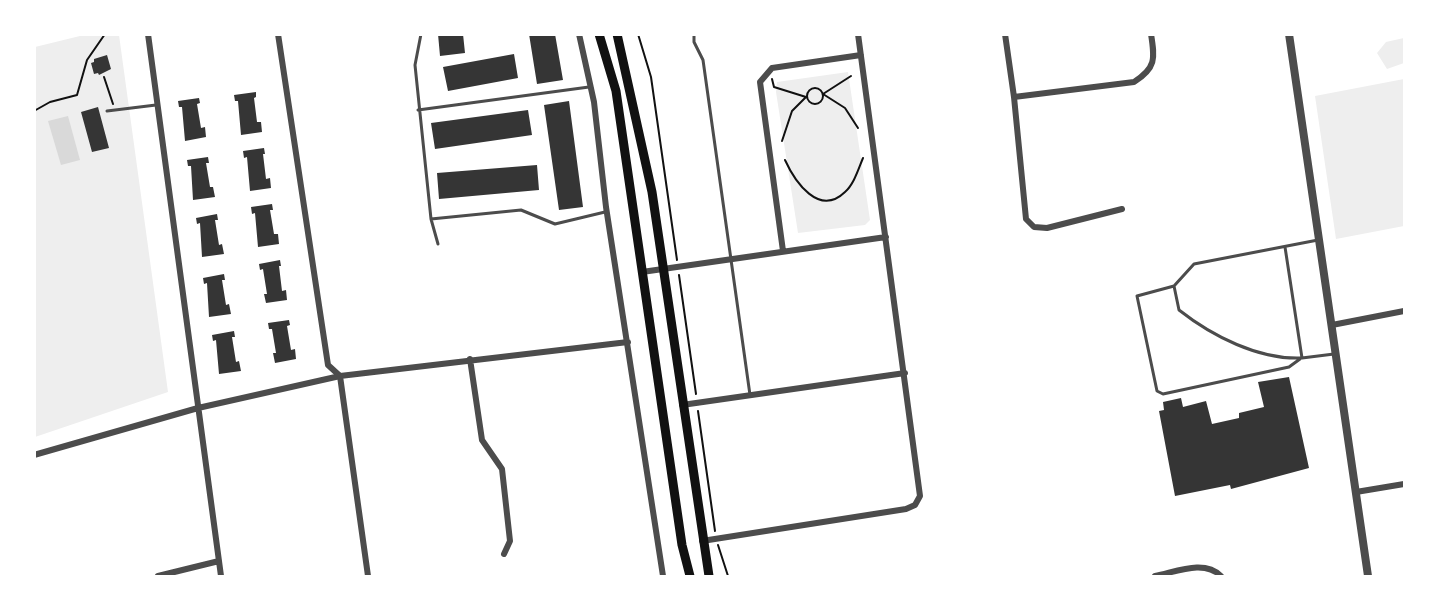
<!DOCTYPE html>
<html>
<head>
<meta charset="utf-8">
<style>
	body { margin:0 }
	#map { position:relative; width:1439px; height:611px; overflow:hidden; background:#fff; font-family:Lora,serif }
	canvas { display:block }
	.frame { position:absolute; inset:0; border:36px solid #fff; pointer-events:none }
</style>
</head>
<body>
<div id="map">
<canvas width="1439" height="611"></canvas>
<div class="frame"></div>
</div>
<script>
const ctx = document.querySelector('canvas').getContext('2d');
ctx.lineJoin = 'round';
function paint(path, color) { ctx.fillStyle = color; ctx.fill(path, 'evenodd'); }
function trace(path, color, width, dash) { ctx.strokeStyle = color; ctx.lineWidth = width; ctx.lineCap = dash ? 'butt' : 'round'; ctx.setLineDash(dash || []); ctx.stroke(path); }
paint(new Path2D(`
	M84,35H119L168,392L35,437V47Z
	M1404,38V63L1387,69L1377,53L1386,42Z
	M848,72L870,220L865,225L798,233L776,92L777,82Z
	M1404,79V226L1336,239L1315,96Z`), '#eee');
paint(new Path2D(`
	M68,116L80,160L61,165L48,121Z`), '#d9d9d9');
paint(new Path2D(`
	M438,34H463L465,53L440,56Z
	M529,34H555L563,80L537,84Z
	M514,54L518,78L448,91L443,67Z
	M107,55L111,69L99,75L98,73L94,74L91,63L94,62V59Z
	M256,92V97L254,98L257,122H261L262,132L241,135L238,101H235L234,95Z
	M199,98L200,103L197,104L201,128L205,127L206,137L185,141L182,107H179L178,101Z
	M569,101L583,207L559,210L544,105Z
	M98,107L109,148L92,152L81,112Z
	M528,110L532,135L435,149L431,123Z
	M264,148L265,154H263L266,179L270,178L271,188L250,191L247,157L244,158L243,151Z
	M208,157L209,163H206L210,187H213L215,197L193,200L191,166H188L187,160Z
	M537,165L539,190L439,199L437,173Z
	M272,204L273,210H270L274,234H278L279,244L258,247L255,213L252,214L251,207Z
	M217,214L218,220H215L219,245L222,244L224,254L202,257L200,223L197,224L196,218Z
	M280,260L281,266H279L282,291L286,290L287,300L266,303L264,294H267L263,269L260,270L259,264Z
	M224,274L225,280H222L226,305L229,304L231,314L209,317L207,283L204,284L203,278Z
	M289,320L290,325L287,326L291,350L295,349L296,359L275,363L273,353H276L272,329H269L268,323Z
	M234,331L235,337H232L236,362L239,361L241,371L219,374L216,340L213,341L212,335Z
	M1289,377L1309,468L1231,489L1230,485L1175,496L1159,411L1164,410L1163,402L1181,398L1183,407L1206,401L1212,424L1239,418V413L1264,407L1258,382Z`), '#353535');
trace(new Path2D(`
	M638,34L651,77L677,260
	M104,77L113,104
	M772,79L774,87L806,97
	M807 96a8 8 0 1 1 16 0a8 8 0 1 1-16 0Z
	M823,94L845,108L858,128
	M823,94L851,76
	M34,111L50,102L77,95L87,60L105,34
	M782,141L792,111L806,97
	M34,153V175
	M785,160C795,182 819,217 845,192C854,184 858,170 863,158
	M679,275L696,394
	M698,411L715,531
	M718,545L728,576`), '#111', 2);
trace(new Path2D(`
	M421,34L415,65L431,219L521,210L555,224L605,212
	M694,34V42L703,60L750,395
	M418,110L589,87
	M107,111L156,105
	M431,219L438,244
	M1285,247L1302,358L1334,354
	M1174,286L1137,296L1157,391L1163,394L1289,367L1300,359
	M1302,358C1259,360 1212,336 1179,310L1174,286L1194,264L1318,240`), '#4c4c4c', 3);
trace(new Path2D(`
	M148,34L221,576
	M278,34L328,365L340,376L368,576
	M579,34L594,102L606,207L663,576
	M1005,34L1014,97L1026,219L1034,227L1047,228L1122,209
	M1014,97L1134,82C1156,68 1155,59 1151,34
	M783,251L760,82L772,68L861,55
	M642,272L886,237
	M1332,325L1404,311
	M470,359L482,440L502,469L510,541L504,554
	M682,405L905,373
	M34,455L198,408L340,376L628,342
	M1356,492L1404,484
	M702,541L906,509L915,505L920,496L858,34
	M158,576L219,561
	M1155,576C1176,572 1204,559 1221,576`), '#4c4c4c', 6);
trace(new Path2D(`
	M1289,34L1368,576`), '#4c4c4c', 8);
trace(new Path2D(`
	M599,34L616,91L682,545L690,576
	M617,34L652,192L709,576`), '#111', 9);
</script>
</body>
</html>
